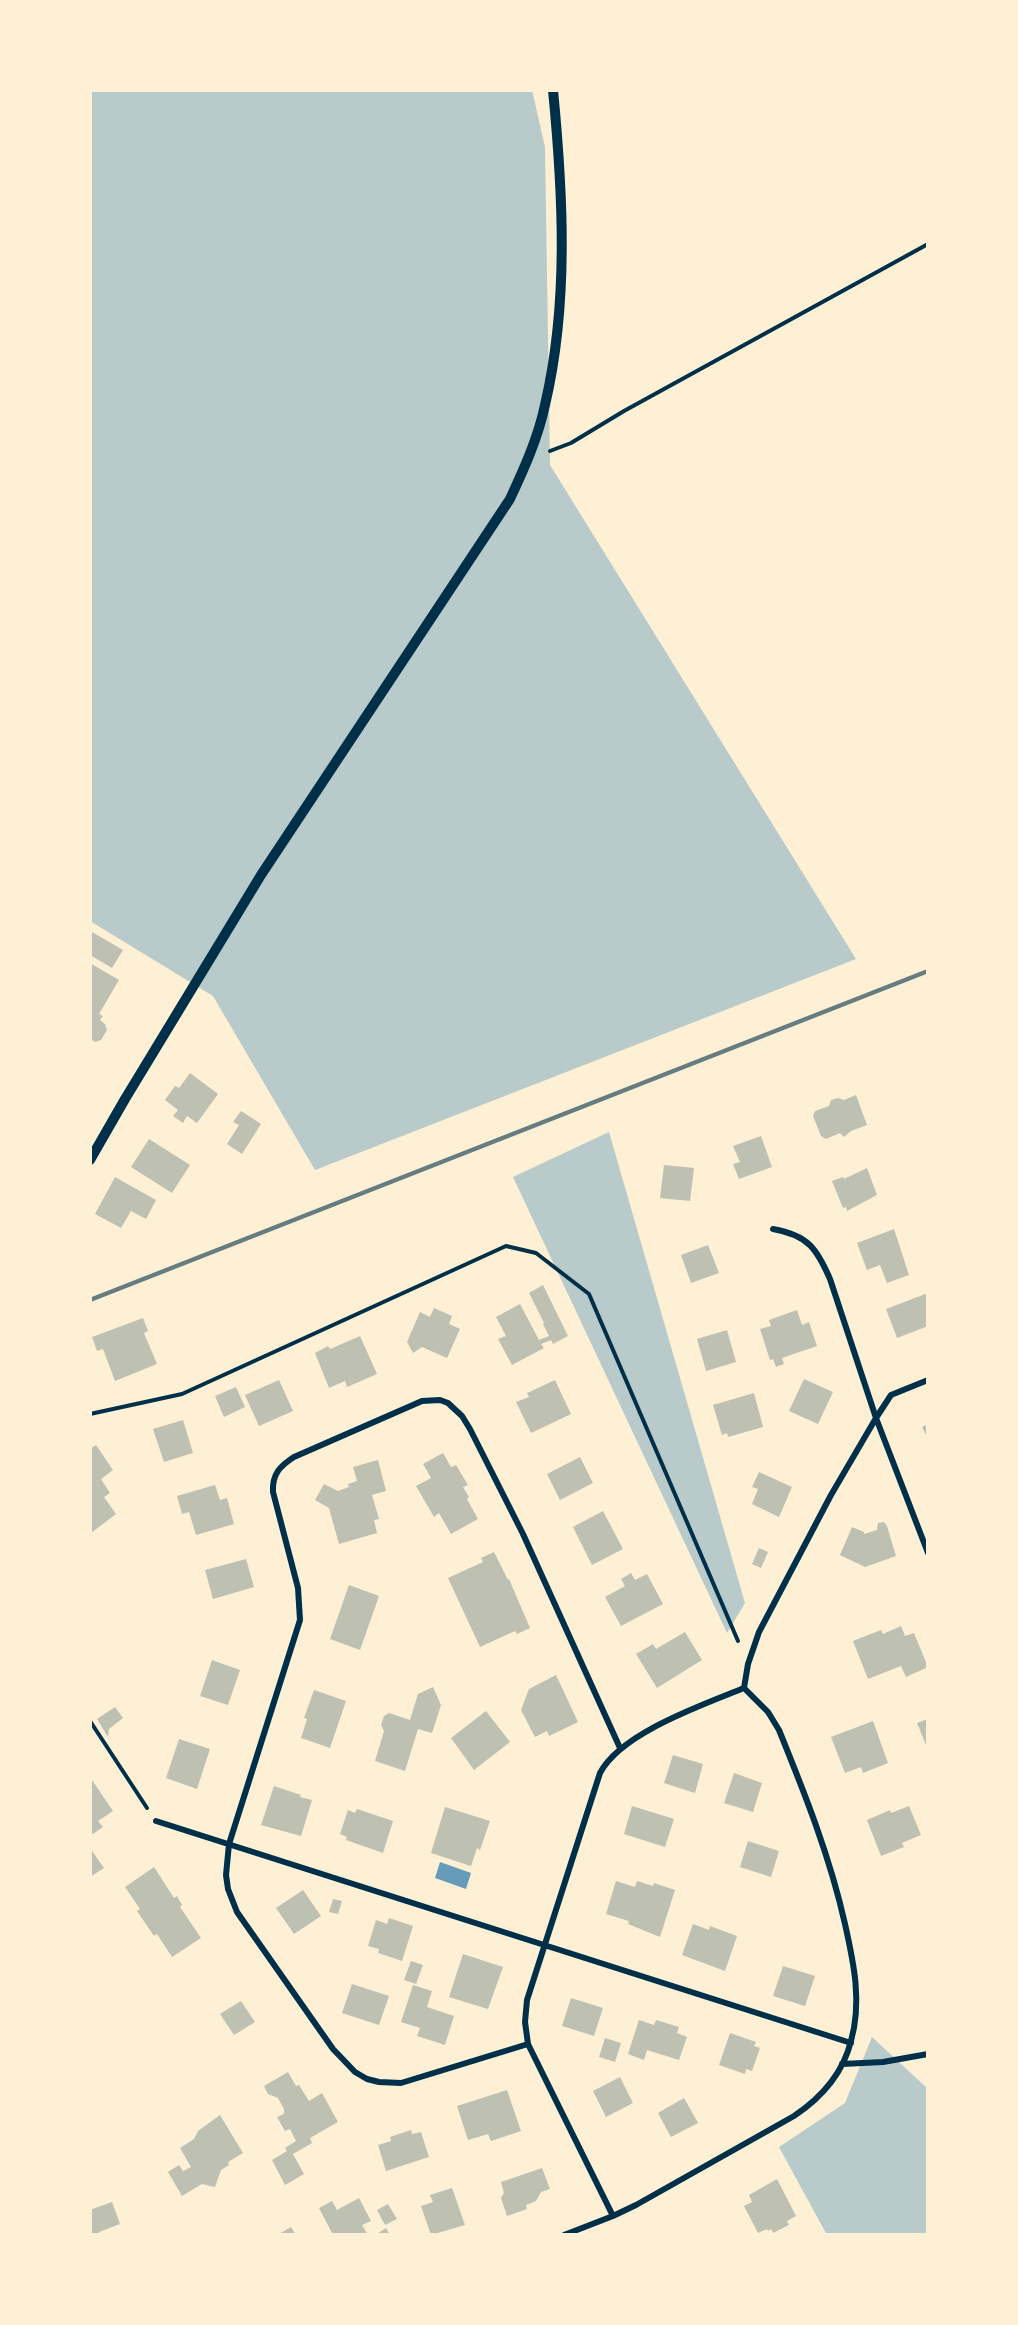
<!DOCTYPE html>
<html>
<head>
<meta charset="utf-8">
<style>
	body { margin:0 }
	#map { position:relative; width:1018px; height:2325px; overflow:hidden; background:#fdf0d5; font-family:"Public Sans",sans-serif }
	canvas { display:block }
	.frame { position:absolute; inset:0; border:92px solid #fdf0d5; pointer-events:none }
</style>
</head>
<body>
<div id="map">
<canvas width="1018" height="2325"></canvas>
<div class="frame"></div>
</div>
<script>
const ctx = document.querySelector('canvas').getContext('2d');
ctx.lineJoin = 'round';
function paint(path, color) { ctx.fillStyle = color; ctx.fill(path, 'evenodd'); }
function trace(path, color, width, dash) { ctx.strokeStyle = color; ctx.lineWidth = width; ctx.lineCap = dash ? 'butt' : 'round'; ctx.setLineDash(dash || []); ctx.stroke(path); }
paint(new Path2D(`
	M90,90H532L545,147L550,465L856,959L315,1170L213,996L90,921Z
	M609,1132L745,1603L727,1633L513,1177Z
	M872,2037L928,2089V2235H827L779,2147L845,2103Z`), '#b9caca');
paint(new Path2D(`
	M440,1862L471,1873L466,1889L435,1878Z`), '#669bbc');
paint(new Path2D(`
	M92,932L123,950L112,968L90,955V935Z
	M90,963L119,980L99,1014L103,1016L100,1020L105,1024L107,1030L101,1040L95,1042L90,1038Z
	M190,1073L218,1094L197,1123L187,1116L183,1123L173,1116L178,1110L165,1100L175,1086L179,1088Z
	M856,1095L867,1125L851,1131L844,1137L840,1133L826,1139L821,1136L813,1116L815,1111L829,1106L831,1100L838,1098L844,1100Z
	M241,1111L261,1124L242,1154L227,1144L239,1125L233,1122Z
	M761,1136L772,1167L739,1179L733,1164L740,1162L733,1146Z
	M149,1139L190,1165L172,1193L131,1167Z
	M664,1165L694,1168L690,1201L660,1198Z
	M867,1168L877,1195L847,1211L846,1207L843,1208L832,1181L843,1177L844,1179Z
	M115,1177L156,1200L146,1219L131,1211L121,1228L95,1214Z
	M894,1229L909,1275L887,1283L880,1265L867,1270L857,1243Z
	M708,1245L719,1273L691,1283L681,1255Z
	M543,1285L568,1336L553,1344L551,1340L541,1344L544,1348L512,1365L498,1339L506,1336L496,1317L520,1304L539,1340L549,1336L543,1324L544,1323L529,1293Z
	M928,1293V1326L897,1338L886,1309Z
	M434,1308L452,1316L449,1324L460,1329L447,1358L422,1347L413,1353L407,1342L420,1312L430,1317Z
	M797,1310L802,1325L809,1322L817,1346L782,1358L784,1364L776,1367L773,1359L770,1360L760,1329L771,1326L769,1320Z
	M143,1318L148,1331L144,1333L157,1364L115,1381L103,1349L97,1351L92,1337Z
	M727,1330L736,1362L706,1371L697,1339Z
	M360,1336L377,1374L347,1387L345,1381L329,1388L315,1353L328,1346L330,1349Z
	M804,1379L833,1392L818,1424L789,1411Z
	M279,1380L293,1411L259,1426L245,1395Z
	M555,1380L571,1414L531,1433L516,1402L529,1397L527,1393Z
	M236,1387L245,1407L224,1417L215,1396Z
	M754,1393L763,1427L728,1437L727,1433L722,1435L713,1405Z
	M183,1420L193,1453L164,1462L153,1429Z
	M928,1424V1439L922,1427Z
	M96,1445L113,1470L101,1479L110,1493L104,1497L116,1514L91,1533L90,1449Z
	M443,1453L451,1467L456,1465L468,1485L463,1487L469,1497L467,1499L478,1519L451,1534L439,1513L434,1517L416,1486L431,1478L423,1464Z
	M580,1457L593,1483L560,1500L547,1474Z
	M378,1460L386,1491L372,1495L379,1519L374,1520L377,1533L339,1544L329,1508L315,1500L324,1484L338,1491L349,1487L348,1484L357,1481L353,1467Z
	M759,1472L792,1487L779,1517L752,1504L758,1489L752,1487Z
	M215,1485L220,1500L227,1498L234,1524L196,1535L189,1512L182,1514L177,1496Z
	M603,1511L623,1549L592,1565L573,1527Z
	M884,1522L887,1526L896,1556L865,1567L840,1555L852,1527L864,1532V1534L877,1530L878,1523Z
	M759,1548L768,1552L761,1568L752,1564Z
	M494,1552L508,1580L509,1579L530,1628L517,1634L515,1631L480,1647L448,1578L483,1562L481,1558Z
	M246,1559L254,1587L213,1599L205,1570Z
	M631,1573L635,1580L647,1574L663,1604L621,1626L605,1597L625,1586L621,1579Z
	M349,1585L379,1596L360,1650L330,1639Z
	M901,1626L905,1636L914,1633L928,1667L906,1677L901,1666L868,1679L853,1641L881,1630L883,1634Z
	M685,1632L702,1660L657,1688L636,1654L653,1644L656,1649Z
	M212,1660L240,1670L228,1705L200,1696Z
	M556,1675L578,1722L549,1736L547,1731L535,1737L521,1710L529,1689Z
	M433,1687L441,1705L432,1733L418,1729L405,1771L375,1761L384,1731L381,1725L384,1716L389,1713L410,1720L418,1694Z
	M314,1690L346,1701L330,1748L301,1738L307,1719L304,1718Z
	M115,1707L123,1718L109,1729L108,1737L97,1719Z
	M486,1711L510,1742L474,1770L451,1738Z
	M928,1719V1750L917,1723Z
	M873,1721L888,1763L863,1773L861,1767L845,1773L831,1737Z
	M179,1739L210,1749L197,1789L166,1778Z
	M673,1755L703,1764L695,1793L664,1783Z
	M734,1773L762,1783L753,1812L724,1803Z
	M90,1777L113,1811L98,1821L103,1827L90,1836Z
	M274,1786L301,1795L300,1797L312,1800L301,1836L261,1825Z
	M632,1806L674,1819L665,1847L624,1834Z
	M909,1806L921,1835L902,1843L904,1847L881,1856L867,1820L890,1810L891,1813Z
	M445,1807L490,1821L480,1850L477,1848L471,1866L431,1853Z
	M357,1809L393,1821L383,1853L346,1840L347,1837L340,1834L348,1810L355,1813Z
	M748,1841L779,1851L771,1877L740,1867Z
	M90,1848L104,1868L90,1877Z
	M154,1867L174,1898L177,1896L182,1905L180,1907L201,1938L172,1957L157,1934L154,1936L137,1911L140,1909L125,1887Z
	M616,1881L635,1887L637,1881L653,1886L654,1883L675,1890L660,1937L628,1924L629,1921L606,1914Z
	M303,1890L321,1916L294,1934L276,1908Z
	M333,1899L342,1901L338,1914L329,1912Z
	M389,1918L413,1926L402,1961L378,1953L379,1949L368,1946L376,1920L387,1924Z
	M693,1924L709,1930L710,1926L737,1936L725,1971L682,1955Z
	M463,1954L503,1967L488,2009L449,1997Z
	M411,1961L423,1965L416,1984L404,1980Z
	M783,1966L815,1976L805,2006L773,1996Z
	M352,1984L389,1996L379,2025L342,2013Z
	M413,1985L432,1991L427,2007L454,2016L445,2045L417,2036L420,2028L401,2022Z
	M571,1998L603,2008L594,2036L562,2026Z
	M241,2001L255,2022L234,2035L220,2014Z
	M639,2020L654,2025L656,2020L679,2027L677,2033L687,2037L679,2060L647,2050L644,2060L628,2054Z
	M730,2033L756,2042L754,2046L760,2048L752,2071L746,2069L745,2074L719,2065Z
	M605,2038L621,2043L615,2062L599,2057Z
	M288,2072L296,2086L299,2085L309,2101L322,2093L338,2122L310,2138L312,2143L293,2154L304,2174L285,2185L272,2160L287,2151L285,2148L296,2141L290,2129L285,2131L277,2117L284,2114V2109L278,2098L268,2094L264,2086Z
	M620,2077L633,2103L606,2117L593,2091Z
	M507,2090L521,2131L491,2141L488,2134L468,2140L457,2106Z
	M684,2098L698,2123L671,2137L658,2113Z
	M220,2115L243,2153L228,2162L229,2165L221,2170L215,2187L202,2184L182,2196L168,2172L179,2165L183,2171L191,2167L180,2148L194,2139L198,2131Z
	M411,2130L412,2134L421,2132L429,2157L386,2171L378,2145L391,2141L390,2137Z
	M542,2168L550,2189L541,2192L536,2201L526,2205L527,2209L507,2216L501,2198L504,2193L501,2182Z
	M777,2179L796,2216L787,2221L789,2225L773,2233L771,2229L768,2231L767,2229L758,2233L744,2206L752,2202L749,2195Z
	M452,2188L465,2225L431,2235L421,2206L433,2202L430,2195Z
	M359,2198L371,2221L362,2225L368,2235H333L319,2208L332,2201L337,2210Z
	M112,2202L120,2224L99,2232L100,2235H90V2210Z
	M388,2204L397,2219L385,2225L377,2210Z
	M291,2227L296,2235H277Z
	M386,2228L390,2235H375Z`), '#bec0b2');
trace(new Path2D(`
	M550,451L571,443L624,411L928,244
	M90,1414L182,1394L506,1246L536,1253L589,1294L738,1641
	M90,1721L147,1808`), '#003049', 4);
trace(new Path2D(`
	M773,1229C808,1235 817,1249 830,1279L876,1418L928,1553
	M156,1821L851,2043
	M528,2044L401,2083L379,2082L367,2079L355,2072L333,2049L237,1912L228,1889L226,1875L229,1844L300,1620L298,1588L273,1492C272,1474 280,1466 294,1457L422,1401L440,1400L448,1403L462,1416L470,1429L523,1534L620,1748
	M842,2064L883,2062L928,2054
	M613,2216L528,2044L525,2022L527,2000L600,1773C621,1733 702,1705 744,1688L748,1664L759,1632L831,1495L876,1418L891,1395L928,1380
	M564,2235L613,2216L636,2205L794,2116C821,2098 843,2073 851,2041C862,2002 854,1964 845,1924C830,1857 805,1794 779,1730L768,1712L744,1688`), '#003049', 6);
trace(new Path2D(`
	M90,1160L125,1099L261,875L510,499C524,469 538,438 545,405C569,303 563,193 553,90`), '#003049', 10);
trace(new Path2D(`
	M90,1300L928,971`), '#657d81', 4.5);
</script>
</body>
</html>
